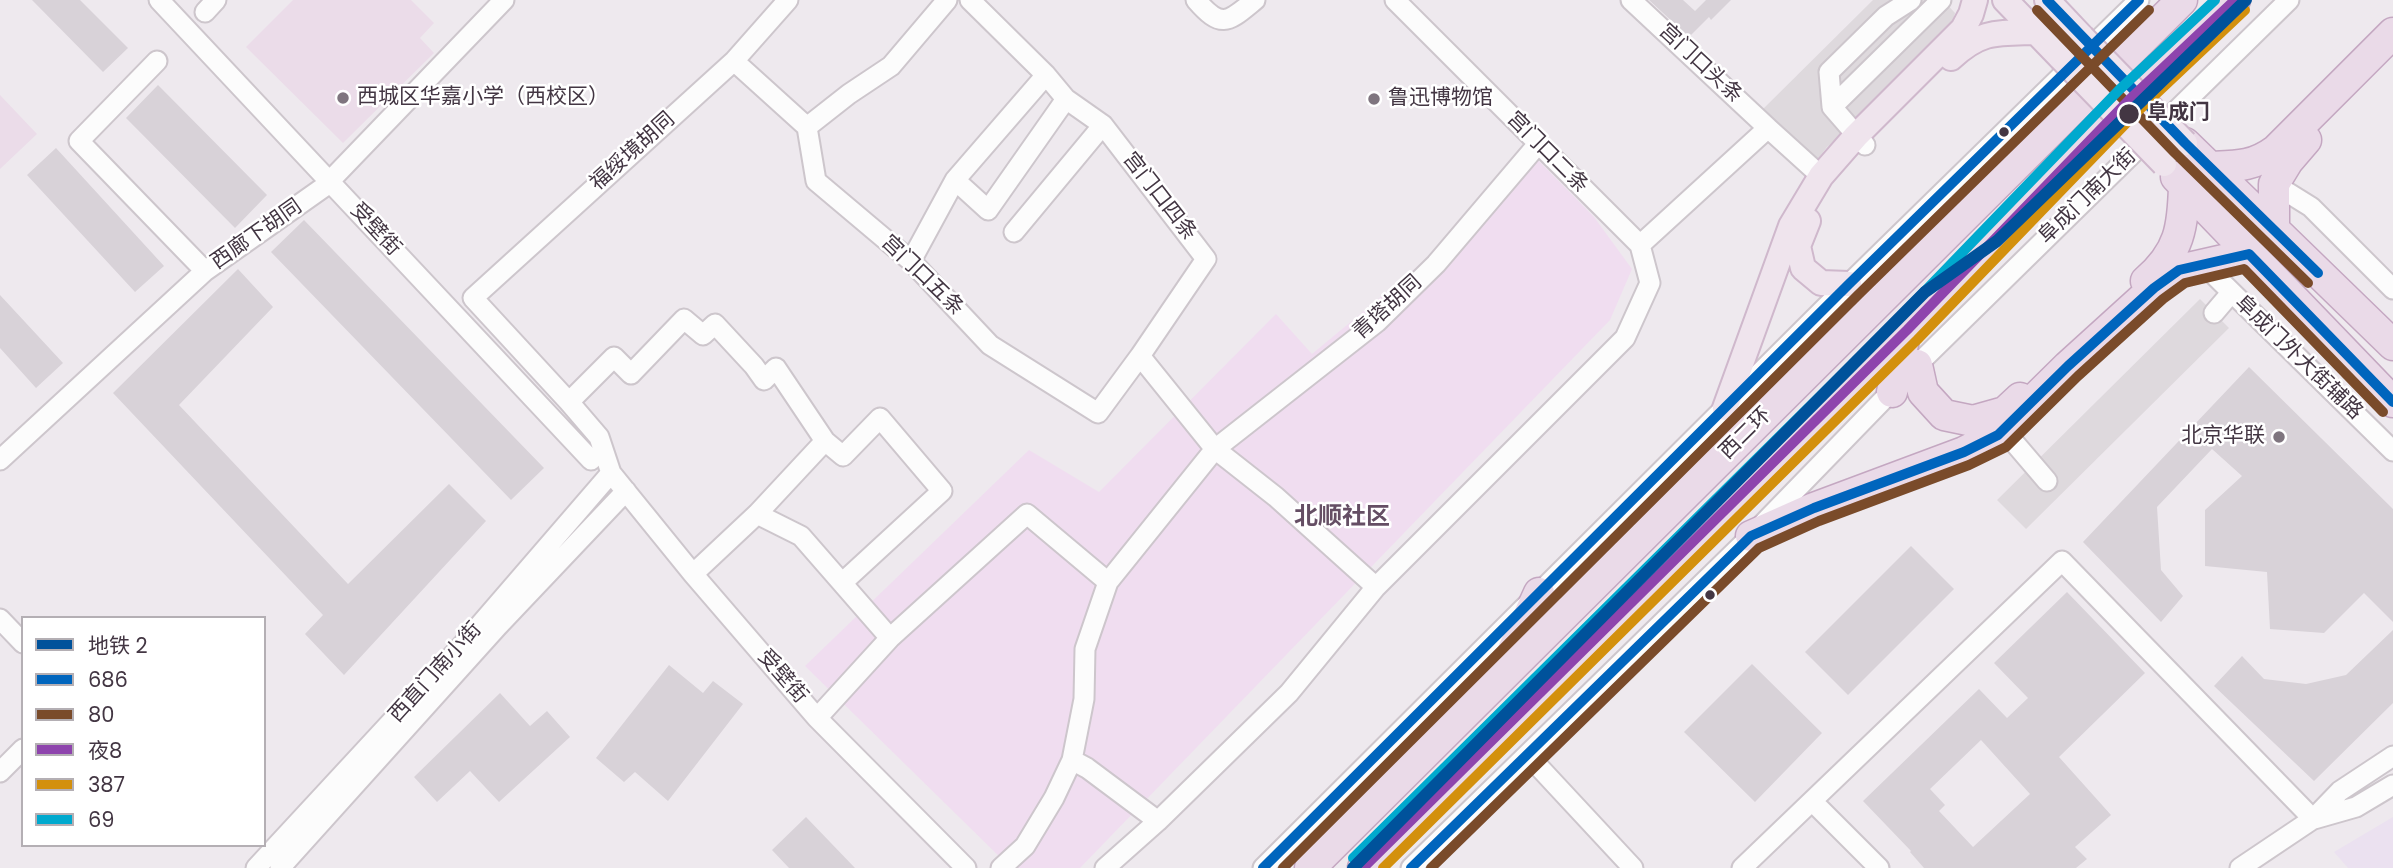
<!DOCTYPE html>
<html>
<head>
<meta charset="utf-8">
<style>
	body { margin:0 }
	#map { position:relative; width:2393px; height:868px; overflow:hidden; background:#eee9ee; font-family:Poppins,"Noto Sans SC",sans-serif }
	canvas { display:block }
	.legend { position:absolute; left:21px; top:616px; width:245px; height:231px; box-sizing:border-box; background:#fff; border:2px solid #b4afb4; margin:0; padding:9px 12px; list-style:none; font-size:21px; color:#433643 }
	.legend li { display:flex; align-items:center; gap:14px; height:35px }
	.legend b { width:35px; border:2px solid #b4afb4 }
</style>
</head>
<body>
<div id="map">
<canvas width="2393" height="868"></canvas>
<ul class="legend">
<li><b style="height:9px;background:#00529b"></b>地铁 2</li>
<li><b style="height:9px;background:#0065bd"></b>686</li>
<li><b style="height:9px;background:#7a4b2a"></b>80</li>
<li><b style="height:9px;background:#8e44ad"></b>夜8</li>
<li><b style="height:9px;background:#d3900d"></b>387</li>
<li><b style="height:9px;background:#00a9ce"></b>69</li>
</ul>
</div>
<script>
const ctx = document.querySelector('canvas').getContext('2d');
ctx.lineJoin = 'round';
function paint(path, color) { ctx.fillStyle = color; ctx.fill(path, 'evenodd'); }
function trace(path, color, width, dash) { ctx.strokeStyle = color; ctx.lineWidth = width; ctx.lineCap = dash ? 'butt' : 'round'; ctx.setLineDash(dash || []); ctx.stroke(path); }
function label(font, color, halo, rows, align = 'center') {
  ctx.font = font + ' Poppins,"Noto Sans SC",sans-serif'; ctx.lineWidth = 5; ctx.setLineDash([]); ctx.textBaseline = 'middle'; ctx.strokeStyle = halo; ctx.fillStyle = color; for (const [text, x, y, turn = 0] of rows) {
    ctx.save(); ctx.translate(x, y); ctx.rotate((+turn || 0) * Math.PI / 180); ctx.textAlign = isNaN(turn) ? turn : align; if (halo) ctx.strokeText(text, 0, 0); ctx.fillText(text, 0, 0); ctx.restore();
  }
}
paint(new Path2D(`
	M1526,148L1594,217L1632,269L1610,320L1080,868H1011L805,666L1029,450L1099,492L1276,314L1312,354L1423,262Z`), '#f0ddf0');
paint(new Path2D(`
	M293,0H411L434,23L420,38L434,53L343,143L246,47Z
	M0,95L37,134L0,169Z`), '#ebdce9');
paint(new Path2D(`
	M2393,817V868H2348L2334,852Z`), '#ebe1f0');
paint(new Path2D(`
	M1873,0H1943L1955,13L1951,28L1874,108L1827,147L1814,164L1762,110Z
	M2200,299L2229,328L2026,529L1997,500Z`), '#ded9dd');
paint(new Path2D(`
	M32,0H80L128,48L103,72Z
	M1649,0H1683L1695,11L1706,0H1731L1711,20L1709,17L1689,37Z
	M158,85L267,195L235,228L126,118Z
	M56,148L164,266L135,292L27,175Z
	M304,220L544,468L511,500L271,252Z
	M238,269L273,307L179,405L348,584L449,484L486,521L344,675L305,634L323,615L113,393Z
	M0,295L63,363L36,388L0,348Z
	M2249,367L2393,509V622L2364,593L2324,633L2270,629L2267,572L2205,566V510L2242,476L2212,449L2157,507L2161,570L2183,596L2161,622L2083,542Z
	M1911,546L1954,589L1848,695L1805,652Z
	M2067,592L2145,673L2059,757L2111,815L2075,847L2087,859L2076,868H1924L1910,852L1911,851L1863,801L1979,689L2007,718L2028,698L1994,663ZM1981,740L2030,794L1973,847L1939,811L1945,805L1930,789Z
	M2393,630V703L2314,781L2214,686L2242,656L2264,679L2306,684L2346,675Z
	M1752,664L1822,733L1755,802L1684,732Z
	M669,665L703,693L713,681L743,704L668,801L635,772L624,782L596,758Z
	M500,693L530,726L547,711L570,737L499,802L470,771L437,802L414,777Z
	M806,817L855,868H789L772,850Z`), '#d8d2d8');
const minor = new Path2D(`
	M159,0L591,460
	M788,0L734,61L473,298L569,402L599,437L611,473L693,574L817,718L966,868
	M970,0L1046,75L1066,99L1103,125L1206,259L1140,356L1215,449L1276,497L1376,587
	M1196,0C1222,30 1228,22 1255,0
	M1395,0L1640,245
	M1631,0L1768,128
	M205,12L216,0
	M157,61L79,141L205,271
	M734,61L807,127L816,181L911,261L990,345L1098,413L1140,356
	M1832,107L1941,0
	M807,127L849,94L891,66L947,0
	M1865,145L1832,107L1829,72L1886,16L1911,0
	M955,180L988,210L1066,99
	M2274,184L2311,207L2393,289
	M1014,232L1103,125
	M911,261L955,180L1046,75
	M2203,264L2393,451
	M2214,313L2231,293
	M569,402L614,357L631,374L684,319L703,335L715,324L754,366L764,380L776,368L825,441L757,514L693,574
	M2012,440L2047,481
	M825,441L843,456L880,418L942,491L842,583
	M0,460L205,271L324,187L504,0
	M757,514L801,536L890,638L1027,514L1108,582
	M0,619L23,643
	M817,718L890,638
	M1072,760L1084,699L1085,649L1108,582L1215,449L1377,322L1436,264L1538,144
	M1539,767L1633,868
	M0,772L23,749
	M1812,801L1879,868
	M2314,819L2356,807L2393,785
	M256,868L466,641L611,473
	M280,868L498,626L626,491
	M1001,868L1025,846L1054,798L1072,760L1087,768L1158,821
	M1105,868L1158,821L1289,693L1376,587L1625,338L1650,283L1640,245L1768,128L1821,176
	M1263,868L1849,284L2139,0
	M1411,868L1751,536L1917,365L2289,0
	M1742,868L2062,561L2313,819
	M2240,868L2313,819L2340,791L2393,756`);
const major = new Path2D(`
	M2005,0L2061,58
	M2047,0L2082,37
	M1951,58C1981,30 1997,33 2036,32
	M1808,221L1798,246L1803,268L1821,283L1849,284
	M1725,408L1791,226L1821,176L1856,136L1963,29L1971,14L1975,0`);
const highway = new Path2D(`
	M2185,143L2393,345
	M2209,167C2236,166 2253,167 2276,150L2393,33
	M2176,177L2393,402
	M2274,230V184L2288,161L2306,140
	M2146,281C2180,252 2183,227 2184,185
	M1917,365L1923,392L1944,415L1973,421L2005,412L2020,398
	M1892,392L1906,331
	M1751,536L1814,508L1964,452L1998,435L2068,366L2154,288L2179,270L2249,254
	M1509,659L1539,593
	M1310,868L2182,0
	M1363,868L1907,330L2129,100L2235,0`);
trace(minor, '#cdc6cc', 23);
trace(major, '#cfb8cc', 28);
trace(highway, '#c4a7c1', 33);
trace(minor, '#fcfcfc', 19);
trace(major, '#efe4ed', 24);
trace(highway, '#eadae8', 30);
const majorBridge = new Path2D(`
	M2082,37L2185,143
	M2061,58L2164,164`);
trace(majorBridge, '#cfb8cc', 28, []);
trace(majorBridge, '#efe4ed', 24);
trace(new Path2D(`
	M2047,0L2185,143L2318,273
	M1263,868L1849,284L2139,0
	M1411,868L1751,536L1814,508L1964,452L1998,435L2068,366L2154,288L2179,270L2249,254L2393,402`), '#0065bd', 10);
trace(new Path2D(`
	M2037,10L2175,153L2308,283
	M1283,868L1859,294L2149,10
	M1431,868L1759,548L1819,521L1969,465L2006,447L2078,376L2163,299L2185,283L2244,269L2383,412`), '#7a4b2a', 10);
trace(new Path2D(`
	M1363,868L1907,330L2129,100L2235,0`), '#8e44ad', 10);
trace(new Path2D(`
	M1383,868L1917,340L2139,110L2245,10`), '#d3900d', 10);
trace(new Path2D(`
	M1353,858L1897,320L2119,90L2215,0`), '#00a9ce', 10);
trace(new Path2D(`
	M1353,868L1925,292L1997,241L2246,0`), '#00529b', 12);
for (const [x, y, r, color] of [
	[343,98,7,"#7f757f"],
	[1374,99,7,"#7f757f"],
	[2129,114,11,"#433643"],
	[2004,132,6,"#433643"],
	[2279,437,7,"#7f757f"],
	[1710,595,6,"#433643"]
]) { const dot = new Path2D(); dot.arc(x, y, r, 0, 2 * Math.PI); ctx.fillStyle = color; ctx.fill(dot); trace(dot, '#fff', 2.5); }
label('21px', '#433643', '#fff', [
	["宫门口头条",1700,64,43],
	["福绥境胡同",633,152,-42],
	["宫门口二条",1547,153,45],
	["宫门口四条",1159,197,52],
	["阜成门南大街",2088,197,-44],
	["受壁街",375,230,47],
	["西廊下胡同",257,235,-35],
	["宫门口五条",922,276,44],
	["青塔胡同",1388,308,-42],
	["阜成门外大街辅路",2298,358,44],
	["西二环",1746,434,-45],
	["西直门南小街",436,673,-48],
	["受壁街",782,677,49]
]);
label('21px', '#433643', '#fff', [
	["西城区华嘉小学（西校区）",357,98],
	["鲁迅博物馆",1388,99],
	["北京华联",2265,437,"right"]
], 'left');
label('bold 21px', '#433643', '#fff', [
	["阜成门",2147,114]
], 'left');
label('bold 24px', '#654e64', '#fff', [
	["北顺社区",1342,518]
]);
</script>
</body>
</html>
